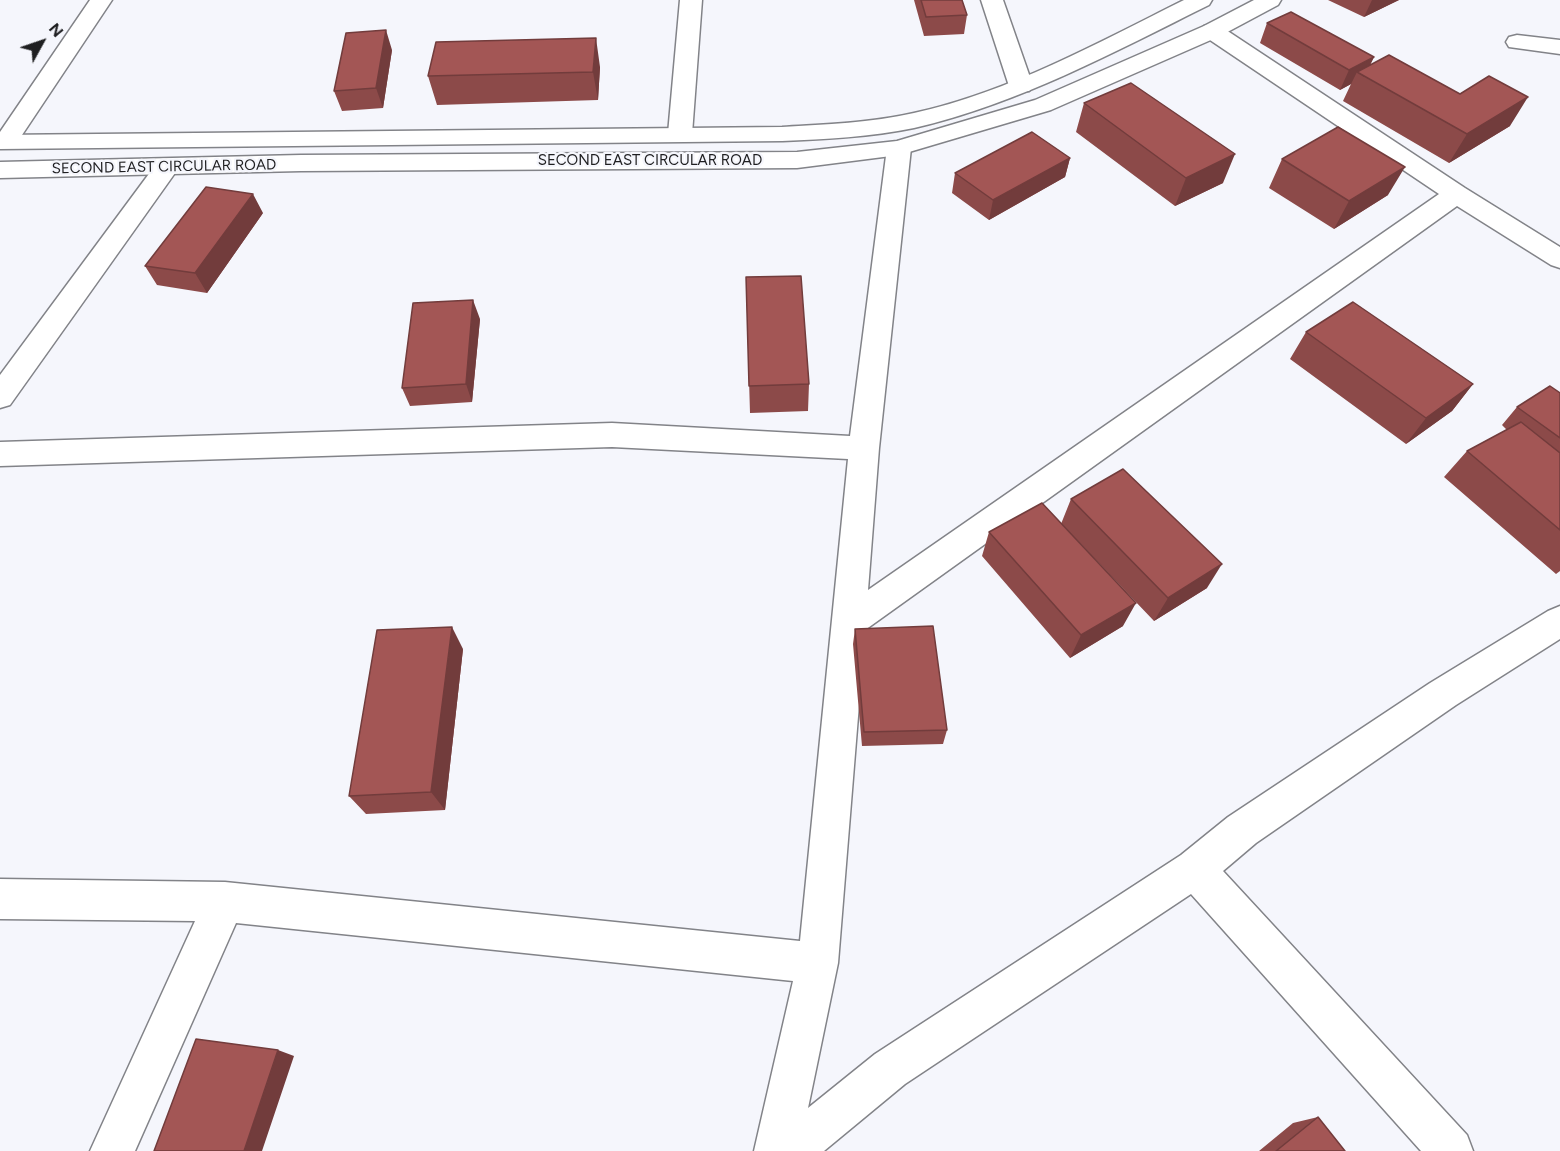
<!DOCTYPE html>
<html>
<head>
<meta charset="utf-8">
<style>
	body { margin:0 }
	#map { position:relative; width:1560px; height:1151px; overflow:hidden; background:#f5f6fc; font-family:Figtree,sans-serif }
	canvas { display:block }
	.north { position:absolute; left:12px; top:12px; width:60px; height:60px; -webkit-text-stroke:4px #f5f6fc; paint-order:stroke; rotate:50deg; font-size:16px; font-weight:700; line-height:24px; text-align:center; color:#1f1f21 }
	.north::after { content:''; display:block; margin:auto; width:21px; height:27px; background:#1f1f21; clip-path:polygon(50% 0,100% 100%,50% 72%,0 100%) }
</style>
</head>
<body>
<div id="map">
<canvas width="1560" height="1151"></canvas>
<div class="north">N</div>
</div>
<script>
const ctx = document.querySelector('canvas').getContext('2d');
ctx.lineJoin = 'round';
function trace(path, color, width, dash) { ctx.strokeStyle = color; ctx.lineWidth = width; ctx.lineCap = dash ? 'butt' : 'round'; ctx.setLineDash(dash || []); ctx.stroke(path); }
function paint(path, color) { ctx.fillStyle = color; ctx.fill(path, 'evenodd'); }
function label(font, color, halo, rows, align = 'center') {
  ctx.font = font + ' Figtree,sans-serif'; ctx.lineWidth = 4.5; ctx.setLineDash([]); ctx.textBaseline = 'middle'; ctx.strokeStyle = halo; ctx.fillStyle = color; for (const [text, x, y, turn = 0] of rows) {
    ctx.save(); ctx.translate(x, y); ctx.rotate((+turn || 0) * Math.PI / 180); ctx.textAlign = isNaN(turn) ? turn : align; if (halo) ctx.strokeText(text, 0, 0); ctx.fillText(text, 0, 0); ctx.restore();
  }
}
const minor = new Path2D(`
	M90,0H112L14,147L0,148V132Z
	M680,0H702L692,134L688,139L680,141L672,139L668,134Z
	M981,0H1003L1033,86L1029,91H1013L1009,86Z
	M1212,24L1220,26L1465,188L1560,247V268L1551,265L1457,206L865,630L838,963L808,1108L875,1054L1181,855L1228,817L1430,683L1548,611L1560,606V639L1456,705L1256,843L1223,871L1467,1135L1473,1151H1421L1191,894L905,1084L824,1151H754L793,981L236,923L135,1151H90L195,921L0,919V879L225,882L800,941L848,459L612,447L0,466V442L612,423L850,436L887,148L890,143L899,141L908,143L911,148L879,448L868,590L1439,194L1204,36L1201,31L1204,26Z
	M1517,35L1560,40V54L1509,47L1506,42L1509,37Z
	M166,160L175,163L178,168L175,173L10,405L0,408V375L157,163Z`);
const major = new Path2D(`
	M1184,0H1212L1209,5C1114,52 1018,104 914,128C871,137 826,139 782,141L0,149V135L782,127C826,124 871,123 914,113C1009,92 1098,43 1184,0Z
	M1254,0H1281L1278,5L1220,36L1051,110L899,155L797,168L301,171L0,178V162L301,155L797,152L897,141L1035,100L1204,26Z`);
trace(minor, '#828388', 3);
trace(major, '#828388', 3);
paint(minor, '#fff');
paint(major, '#fff');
paint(new Path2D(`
	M914,0H962L967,15L964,34L924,36Z
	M1328,0H1399L1364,17Z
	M1267,23L1374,57L1370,65L1510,126L1449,163L1343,101L1351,84L1340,90L1260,43Z
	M392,50L383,108L342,111L334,91Z
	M600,67L598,100L437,105L428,76Z
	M1084,103L1223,183L1175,206L1076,132Z
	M1070,158L1065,177L989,220L952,193L955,173Z
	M1282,159L1388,195L1334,229L1269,188Z
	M263,213L207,293L157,285L145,266Z
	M746,277L809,384L808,411L750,413Z
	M480,319L472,402L410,406L402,388Z
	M1306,332L1473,384L1452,411L1406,444L1290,359Z
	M1560,393V571L1556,574L1444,477L1467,451L1507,430L1502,425L1517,407Z
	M1071,499L1207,588L1154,621L1074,537L1123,626L1070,658L982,556L989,532L1061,524Z
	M855,629L947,730L943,744L862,746L853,644Z
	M463,649L445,810L366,814L349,796Z
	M1318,1117L1345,1151H1259L1293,1123Z`), '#8c4a49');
paint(new Path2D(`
	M1372,0H1399L1364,17Z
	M386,30L392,50L383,108L376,88Z
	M596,38L600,67L598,100L593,72Z
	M1374,57L1364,77L1357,72L1351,84L1340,90L1349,70Z
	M1528,97L1510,126L1449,163L1467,134Z
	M1235,154L1223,183L1175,206L1186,178Z
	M1070,158L1065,177L989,220L993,200Z
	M1405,167L1388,195L1334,229L1349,201Z
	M253,194L263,213L207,293L195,273Z
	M473,300L480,319L472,402L466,384Z
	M1473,384L1452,411L1406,444L1426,418Z
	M1222,564L1207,588L1154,621L1168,598Z
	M1136,603L1123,626L1070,658L1081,635Z
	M452,627L463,649L445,810L431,792Z
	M278,1050L294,1056L262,1151H244Z`), '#723c3c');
const building = new Path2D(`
	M921,0H962L967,15L926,17Z
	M1291,12L1374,57L1349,70L1267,23Z
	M386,30L376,88L334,91L346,33Z
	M596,38L593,72L428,76L436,42Z
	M1389,55L1460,94L1489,76L1528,97L1467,134L1357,72Z
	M1131,83L1235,154L1186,178L1084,103Z
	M1338,127L1405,167L1349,201L1282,159Z
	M1032,132L1070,158L993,200L955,173Z
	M206,187L253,194L195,273L145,266Z
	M801,276L809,384L749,386L746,277Z
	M473,300L466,384L402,388L413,303Z
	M1353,302L1473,384L1426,418L1306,332Z
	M1550,386L1560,393V438L1517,407Z
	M1521,422L1560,453V530L1467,451Z
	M1123,469L1222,564L1168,598L1071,499Z
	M1042,503L1136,603L1081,635L989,532Z
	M933,626L947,730L864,732L855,629Z
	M452,627L431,792L349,796L377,630Z
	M196,1039L278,1050L244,1151H154Z
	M1318,1117L1345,1151H1276Z`);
paint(building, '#a35655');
trace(building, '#723c3c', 1.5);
label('15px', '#1f1f21', '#f5f6fc', [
	["SECOND EAST CIRCULAR ROAD",650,161],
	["SECOND EAST CIRCULAR ROAD",164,167,-1]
]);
</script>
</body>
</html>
